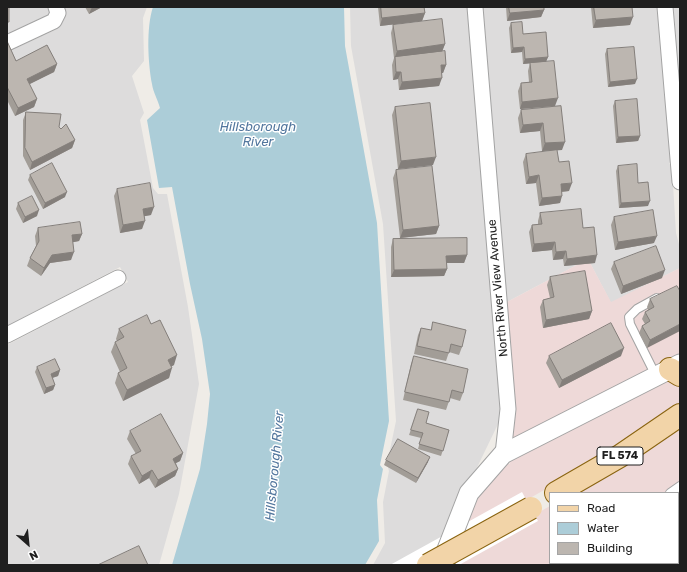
<!DOCTYPE html>
<html>
<head>
<meta charset="utf-8">
<style>
	body { margin:0 }
	#map { position:relative; width:687px; height:572px; overflow:hidden; background:#efece7; font-family:Rubik,sans-serif }
	canvas { display:block }
	.frame { position:absolute; inset:0; border:8px solid #1f1f1f; pointer-events:none }
	.legend { position:absolute; left:549px; top:492px; width:130px; height:72px; box-sizing:border-box; background:#fff; border:1px solid #a5a5a5; margin:0; padding:5px 7px; list-style:none; font-size:12px; color:#1f1f1f }
	.legend li { display:flex; align-items:center; gap:8px; height:20px }
	.legend b { width:20px; border:1px solid #a5a5a5 }
	.north { position:absolute; left:8px; top:524px; width:40px; height:40px; -webkit-text-stroke:3px #fff; paint-order:stroke; rotate:153deg; font-size:11px; font-weight:700; line-height:16px; text-align:center; color:#1f1f1f }
	.north::after { content:''; display:block; margin:auto; width:14px; height:18px; background:#1f1f1f; clip-path:polygon(50% 0,100% 100%,50% 72%,0 100%) }
</style>
</head>
<body>
<div id="map">
<canvas width="687" height="572"></canvas>
<div class="frame"></div>
<ul class="legend">
<li><b style="height:5px;background:#f2d4a8"></b>Road</li>
<li><b style="height:11px;background:#accdd8"></b>Water</li>
<li><b style="height:11px;background:#bcb6b0"></b>Building</li>
</ul>
<div class="north">N</div>
</div>
<script>
const ctx = document.querySelector('canvas').getContext('2d');
ctx.lineJoin = 'round';
function paint(path, color) { ctx.fillStyle = color; ctx.fill(path, 'evenodd'); }
function trace(path, color, width, dash) { ctx.strokeStyle = color; ctx.lineWidth = width; ctx.lineCap = dash ? 'butt' : 'round'; ctx.setLineDash(dash || []); ctx.stroke(path); }
function label(font, color, halo, rows, align = 'center') {
  ctx.font = font + ' Rubik,sans-serif'; ctx.lineWidth = 3; ctx.setLineDash([]); ctx.textBaseline = 'middle'; ctx.strokeStyle = halo; ctx.fillStyle = color; for (const [text, x, y, turn = 0] of rows) {
    ctx.save(); ctx.translate(x, y); ctx.rotate((+turn || 0) * Math.PI / 180); ctx.textAlign = isNaN(turn) ? turn : align; if (halo) ctx.strokeText(text, 0, 0); ctx.fillText(text, 0, 0); ctx.restore();
  }
}
paint(new Path2D(`
	M7,7H49L50,11L48,15L7,34Z
	M64,7H147L143,18L144,61L132,76L144,113L140,120L153,188L158,194H167L188,307L199,384L179,494L159,565H7V345L128,282L120,267L7,326V52L57,29L64,18Z
	M350,7H468L500,408L499,422L441,542L407,565H373L385,543L383,502L389,471L387,464L396,421L383,224L351,46Z
	M483,7H658L671,162L669,163L672,169L676,233L680,248V268L611,303L588,259L507,302Z
	M673,7H680V92Z
	M680,516V565H585L589,563H678V517Z`), '#dddcdc');
paint(new Path2D(`
	M588,259L611,302L680,268V355L670,360L666,359L664,363L512,440L515,409L507,302Z
	M670,378L680,386V405L616,449L460,538L475,498L506,463L510,464V460Z
	M680,425V516L678,517V493H573Z
	M550,506V563H588L585,565H452L453,561Z`), '#eed9d8');
paint(new Path2D(`
	M153,7H344L345,46L377,223L389,421L380,465L383,469L377,500L379,541L365,565H172L200,469L207,424L210,394L202,339L190,284L172,187L159,188L147,120L160,108C158,100 153,92 152,84C148,63 146,28 153,7Z`), '#accdd8');
paint(new Path2D(`
	M522,492L538,521L459,565H390Z`), '#fff');
const service = new Path2D(`
	M656,376L630,324L629,317L637,309L657,298
	M670,493L680,486`);
const minor = new Path2D(`
	M475,7L508,409L503,454
	M665,7L680,182
	M7,43L54,21L58,13L56,7
	M7,335L118,278`);
const tertiary = new Path2D(`
	M445,564L446,552L469,493L503,454L680,364`);
const primary = new Path2D(`
	M670,369L680,375
	M556,493L620,456L680,415`);
trace(service, '#a3a3a3', 10);
trace(minor, '#a3a3a3', 17);
trace(tertiary, '#a3a3a3', 21);
trace(primary, '#8a6410', 24);
trace(service, '#fff', 8);
trace(minor, '#fff', 15);
trace(tertiary, '#fff', 19);
trace(primary, '#f2d4a8', 22);
const primaryBridge = new Path2D(`
	M428,565L531,508`);
trace(primaryBridge, '#8a6410', 24, []);
trace(primaryBridge, '#f2d4a8', 22);
paint(new Path2D(`
	M85,7H102L89,14Z
	M378,7H424L425,13L422,21L380,26Z
	M506,7H544V10L541,17L507,21Z
	M591,7H632L630,25L593,28Z
	M511,23L548,57L546,61L555,106L520,109L518,91L521,83L529,82L528,71L530,63L523,64L522,52L511,53L509,28Z
	M393,25L445,44L442,51L446,65L443,73H442L439,86L399,90L398,79L393,80L392,65L394,58L391,33Z
	M7,41L16,61L57,64L54,72L29,84L37,99L34,107L15,116L7,100Z
	M607,49L635,84L608,87L605,54Z
	M615,101L640,136L638,141L616,143L613,106Z
	M561,106L562,150L542,151L540,131L520,133L518,118L521,110Z
	M395,107L433,165L398,169L392,115Z
	M26,112L59,127L75,140L72,148L30,170L23,156V120Z
	M526,154L559,162L569,191L562,192L560,203L539,206L536,183L526,184L523,162Z
	M618,166L638,183L648,206L619,208L616,171Z
	M396,170L439,226L436,234L400,238L393,178Z
	M30,175L65,197L43,209L28,180Z
	M117,189L151,215L144,216L142,229L120,233L114,196Z
	M18,203L37,216L23,223L16,209Z
	M540,213L583,228L595,263L564,266L563,259L553,260L552,250L532,252L529,232L532,225L538,224V221Z
	M614,217L654,243L615,250L611,225Z
	M38,228L82,234L79,241L73,242L71,260L50,263L41,276L27,266L30,258L36,246L35,236Z
	M393,239L467,255L464,263H447V269L444,276L391,277V247Z
	M614,262L662,278L621,294L611,269Z
	M550,277L592,311L589,319L543,328L540,307L543,300L550,298L547,285Z
	M680,291L647,348L639,333L642,326L645,324L642,319L645,312L648,310L647,307L650,299Z
	M433,322L462,347L459,355L449,352L446,361L414,354L418,335L421,328L431,330Z
	M151,324L174,365L171,366L169,378L123,401L115,383L118,373L120,372L111,352L115,342L117,341L116,339L119,329Z
	M414,356L463,393L460,401L450,398L446,410L403,400L411,364Z
	M549,356H621L559,388L546,363Z
	M37,367L60,370L58,376L52,378L55,385L53,390L44,394L35,372Z
	M418,409L426,423L449,430L441,456L418,449L421,438L409,435Z
	M130,431L183,453L180,461L176,463L178,469L175,476L155,488L149,478L139,484L128,464L131,456L136,454L127,439Z
	M386,460L428,462L416,483L384,465Z`), '#a29d97');
paint(new Path2D(`
	M92,7H102L89,14Z
	M544,10L541,17L507,21L510,13Z
	M425,13L422,21L380,26L382,18Z
	M633,17L630,25L593,28L596,20Z
	M445,44L442,52L395,57L397,51Z
	M524,47L522,52L511,53L513,48Z
	M548,57L546,62L523,64L525,59Z
	M57,64L54,72L24,87L27,79Z
	M441,65H446L443,73H438Z
	M396,72H401L398,79L393,80Z
	M442,78L439,86L399,90L402,82Z
	M637,79L635,84L608,87L610,82Z
	M558,98L555,106L520,109L522,102Z
	M37,99L34,107L15,116L18,108Z
	M543,123L540,131L520,133L523,125Z
	M640,136L638,141L616,143L618,137Z
	M75,140L72,148L30,170L32,162Z
	M565,142L562,150L542,151L545,143Z
	M436,157L433,165L398,169L401,161Z
	M539,175L536,183L526,184L529,177Z
	M572,183L569,191L558,192L561,184Z
	M67,192L65,197L43,209L45,203Z
	M562,196L560,203L539,206L542,198Z
	M650,201L648,206L619,208L621,203Z
	M154,207L151,215L140,217L143,209Z
	M39,210L37,216L23,223L25,217Z
	M145,221L142,229L120,233L123,225Z
	M439,226L436,234L400,238L403,230Z
	M82,234L79,241L69,243L72,235Z
	M657,236L654,243L615,250L618,242Z
	M555,242L552,250L532,252L534,244Z
	M566,251L563,259L553,260L556,252Z
	M74,252L71,260L50,263L41,276L44,268L52,255Z
	M467,255L464,263H444L446,256Z
	M597,255L595,263L564,266L567,259Z
	M447,269L444,276L391,277L394,270Z
	M665,270L662,278L621,294L623,286Z
	M592,311L589,319L543,328L546,320Z
	M680,324V331L647,348L650,340Z
	M624,348L621,356L559,388L562,380Z
	M177,355L174,365L165,370L168,360Z
	M172,368L169,378L123,401L127,390Z
	M60,370L58,376L49,379L51,374Z
	M55,385L53,390L44,394L46,388Z
	M183,453L180,461L170,466L173,459Z
	M430,457L428,462L416,483L418,478Z
	M178,469L175,476L155,488L158,480Z
	M152,470L149,478L139,484L142,476Z`), '#847f7b');
const building = new Path2D(`
	M7,7H9V22H7Z
	M381,7H424L425,13L382,18Z
	M509,7H544V10L510,13Z
	M594,7H632L633,17L596,20Z
	M442,19L445,44L397,51L393,25Z
	M522,22L523,34L546,32L548,57L525,59L524,47L513,48L511,23Z
	M7,41L16,61L47,45L57,64L27,79L37,99L18,108L7,87Z
	M634,47L637,79L610,82L607,49Z
	M445,51L446,65H441L442,78L402,82L401,72H396L395,57Z
	M554,61L558,98L522,102L521,83L532,82L530,63Z
	M637,99L640,136L618,137L615,101Z
	M430,103L436,157L401,161L395,107Z
	M561,106L565,142L545,143L543,123L523,125L521,110Z
	M26,112L61,114L59,127L61,129L66,124L75,140L32,162L25,148Z
	M557,150L559,162L569,161L572,183L561,184L562,196L542,198L539,175L529,177L526,154Z
	M52,163L67,192L45,203L30,175Z
	M637,164L638,183L648,182L650,201L621,203L618,166Z
	M432,166L439,226L403,230L396,170Z
	M150,183L154,207L143,209L145,221L123,225L117,189Z
	M32,196L39,210L25,217L18,203Z
	M581,209L583,228L594,227L597,255L567,259L566,251L556,252L555,242L534,244L532,225L542,224L540,213Z
	M653,210L657,236L618,242L614,217Z
	M80,222L82,234L72,235L74,252L52,255L44,268L30,258L39,241L38,228Z
	M467,238V255L446,256L447,269L394,270L393,239Z
	M656,246L665,270L623,286L614,262Z
	M585,271L592,311L546,320L543,300L554,297L550,277Z
	M677,286L680,291V324L650,340L642,326L650,321L645,312L654,307L650,299Z
	M147,315L151,324L160,320L177,355L168,360L172,368L127,390L118,373L127,368L115,342L124,337L119,329Z
	M433,322L466,330L462,347L451,344L449,353L417,346L421,328L431,330Z
	M611,323L624,348L562,380L549,356Z
	M414,356L468,369L463,393L452,390L449,402L405,392Z
	M55,359L60,370L51,374L55,385L46,388L37,367Z
	M418,409L429,412L426,423L449,430L443,451L419,444L423,433L411,430Z
	M161,414L183,453L173,459L178,469L158,480L152,470L142,476L131,456L141,451L130,431Z
	M398,439L430,457L418,478L386,460Z
	M139,546L148,565H98Z`);
paint(building, '#bcb6b0');
trace(building, '#847f7b', 1);
for (const [x, y, w] of [
	[620,456,46]
]) { const box = new Path2D(); box.roundRect(x - w / 2, y - 9, w, 18, 3); ctx.fillStyle = '#fff'; ctx.fill(box); trace(box, '#1f1f1f', 1); }
label('bold 11px', '#1f1f1f', null, [
	["FL 574",620,456]
]);
label('12px', '#1f1f1f', '#fff', [
	["North River View Avenue",498,288,-95]
]);
label('italic 13px', '#53779e', '#fff', [
	["Hillsborough",258,127],
	["River",258,142],
	["Hillsborough River",275,466,-85]
]);
</script>
</body>
</html>
